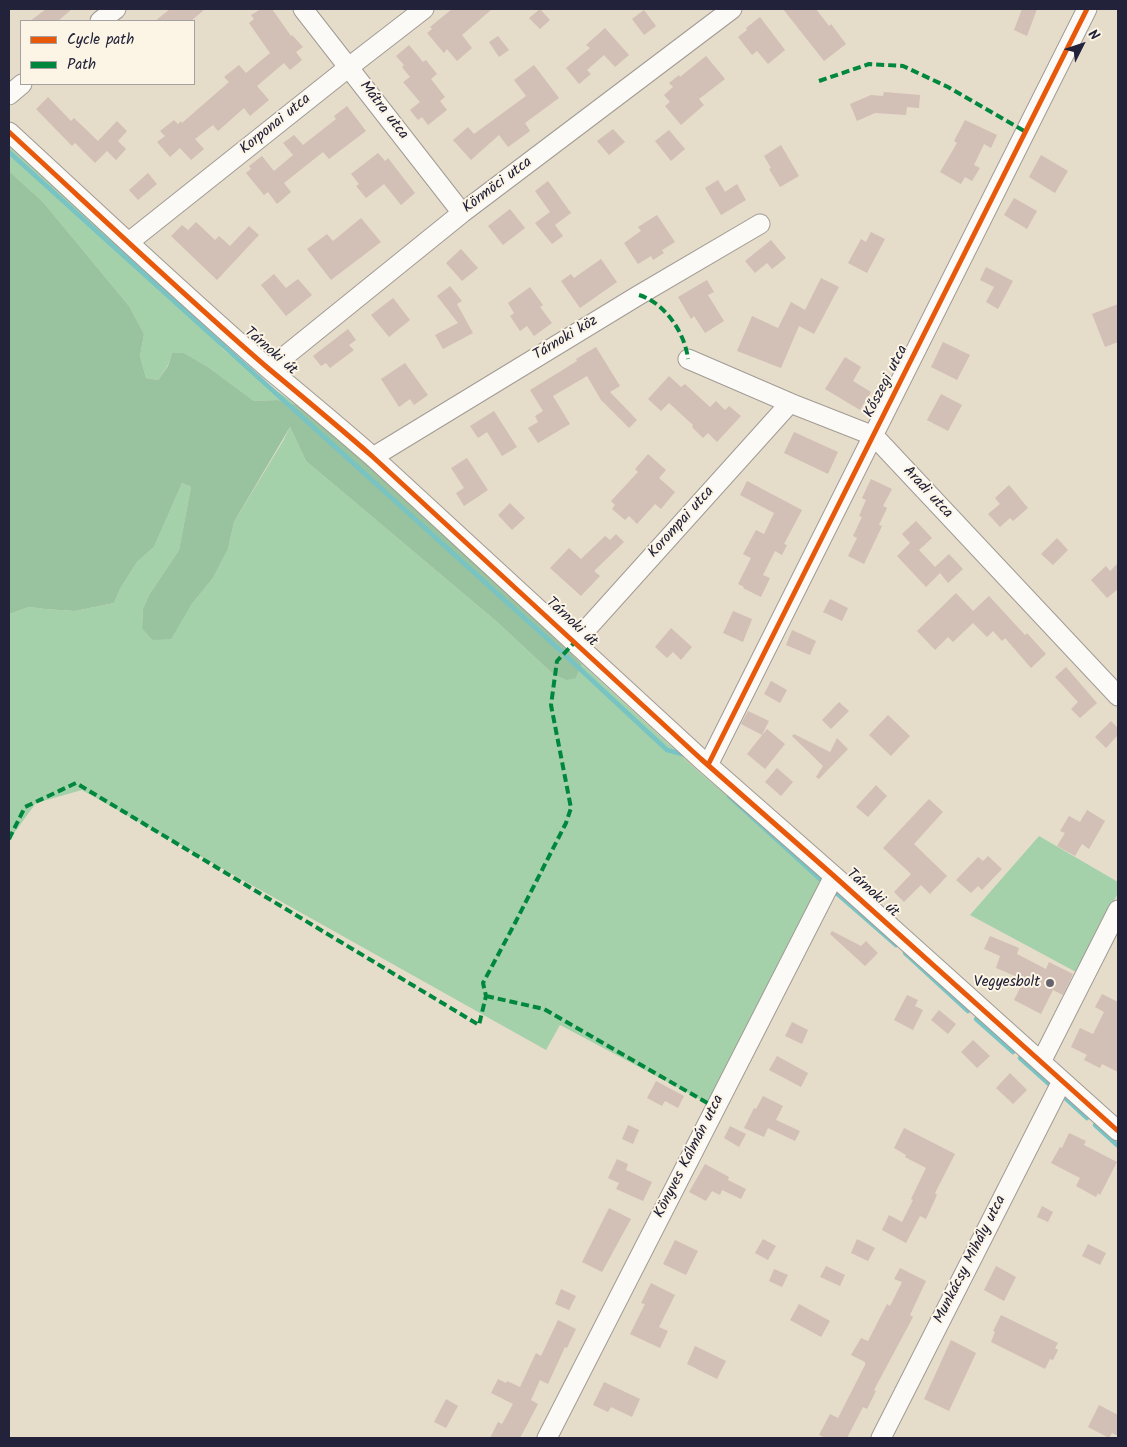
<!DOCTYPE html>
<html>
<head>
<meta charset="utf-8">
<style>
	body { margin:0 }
	#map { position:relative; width:1127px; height:1447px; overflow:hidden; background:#e6dcca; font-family:Kalam,sans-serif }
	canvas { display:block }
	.frame { position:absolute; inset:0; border:10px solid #22223b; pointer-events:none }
	.legend { position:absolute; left:20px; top:20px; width:175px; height:65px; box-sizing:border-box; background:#fcf5e5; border:1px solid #a5a1a1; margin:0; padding:6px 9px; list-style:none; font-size:15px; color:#22223b }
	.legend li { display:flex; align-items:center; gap:10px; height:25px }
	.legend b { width:25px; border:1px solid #a5a1a1 }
	.north { position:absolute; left:1057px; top:20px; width:50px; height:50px; -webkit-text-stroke:4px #fcf5e5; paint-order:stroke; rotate:49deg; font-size:14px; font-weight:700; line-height:20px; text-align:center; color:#22223b }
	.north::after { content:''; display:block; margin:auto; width:18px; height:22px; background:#22223b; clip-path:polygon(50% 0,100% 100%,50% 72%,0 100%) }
</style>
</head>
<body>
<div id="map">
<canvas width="1127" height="1447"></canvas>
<div class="frame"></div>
<ul class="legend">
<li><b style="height:6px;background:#e8590c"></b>Cycle path</li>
<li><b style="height:6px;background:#00873e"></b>Path</li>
</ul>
<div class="north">N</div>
</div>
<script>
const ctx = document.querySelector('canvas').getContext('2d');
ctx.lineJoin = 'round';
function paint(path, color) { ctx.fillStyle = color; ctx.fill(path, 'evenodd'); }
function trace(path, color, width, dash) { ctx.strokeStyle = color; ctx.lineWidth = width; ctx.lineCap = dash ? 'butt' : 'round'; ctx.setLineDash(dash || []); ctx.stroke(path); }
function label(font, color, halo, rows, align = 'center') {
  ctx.font = font + ' Kalam,sans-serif'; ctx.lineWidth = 4; ctx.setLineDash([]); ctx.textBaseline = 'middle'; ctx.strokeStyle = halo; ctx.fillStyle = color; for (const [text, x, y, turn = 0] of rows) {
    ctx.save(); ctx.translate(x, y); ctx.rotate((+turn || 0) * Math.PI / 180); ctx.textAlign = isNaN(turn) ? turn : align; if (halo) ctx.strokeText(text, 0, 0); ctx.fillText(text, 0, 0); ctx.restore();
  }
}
paint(new Path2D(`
	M9,132L150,269L224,350L260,379L297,405L278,400L254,401L208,367L184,353H172L168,365L158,380L146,378L140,356L144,334L129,306L43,202L9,171Z
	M290,427L306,461L496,621L553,674L576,678L582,664L698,771L826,880L709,1104L560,1025L546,1050L82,790L36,803L9,840V614L29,607L45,609L75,611L114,603L120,589L137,562L154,547L182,483L191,487L179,550L149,595L143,609L142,627L152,640L191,605L213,578L228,549L234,522L283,441Z
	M1039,836L1118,882V893L1076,972L970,915Z`), '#a4d1aa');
paint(new Path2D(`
	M9,171L43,202L129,306L144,334L140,356L146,378L158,380L168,366L172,353H184L208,367L254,401L278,400L297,405L371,465L582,664L576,678L567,680L553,674L496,621L306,461L290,427L234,522L228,549L213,578L191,605L171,639L152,640L142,628L143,609L149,595L179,550L191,487L182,483L154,547L137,562L120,589L114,603L75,611L45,609L29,607L9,614Z`), '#99c29e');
trace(new Path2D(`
	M9,152L561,651
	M565,655L667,750L682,754L684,755
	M729,796L820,879
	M833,890L896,945
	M905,953L968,1011
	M976,1019L1013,1052
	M1020,1058L1049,1084
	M1063,1096L1087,1118
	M1095,1125L1117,1145`), '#78c3c3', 4.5);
paint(new Path2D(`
	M46,9H72L58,21H30Z
	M170,9H205L191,21H155Z
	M261,9H272L291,36L292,35L303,47L296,52L302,60L290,70L284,63L257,86L269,100L250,116L244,108L218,131L213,125L195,139L204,149L191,160L180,148L170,157L157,142L165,136L160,131L174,120L178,124L181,121L182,123L229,82L224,77L239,65L246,73L270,53L249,23L254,19L251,15Z
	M452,9H492L462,35L472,48L457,61L447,49L444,53L427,33L432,29L430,27Z
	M540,9L550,20L540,29L529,18Z
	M783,9H816L829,26L831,24L846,44L824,61Z
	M1022,9H1037L1027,36L1014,30Z
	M644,10L656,26L644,35L632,19Z
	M760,17L785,50L768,64L757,51L752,55L738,37L747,30L746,28Z
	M605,28L629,55L615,67L604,55L587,70L591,74L579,84L566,68L590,48L586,45Z
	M498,36L509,50L499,57L489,42Z
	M409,45L423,62L426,60L437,74L431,79L445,97L440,101L447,110L428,125L422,117L418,120L410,110L420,102L403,82L410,77L402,67L404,65L396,56Z
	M706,56L725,79L699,99L704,105L681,125L665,106L670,102L664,95L673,87L669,83L679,75L680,77Z
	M534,65L559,98L525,123L530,131L508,147L499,135L471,160L453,140L468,127L474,134L526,96L514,80Z
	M884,92L920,95L919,108L907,107L906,115L875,113L857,121L850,104L871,95L883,96Z
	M48,97L71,121L74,118L98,141L117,121L127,131L118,141L126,149L116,160L107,151L95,163L75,143L72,146L36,109Z
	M347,106L366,131L329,159L323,152L284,183L291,192L277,204L268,192L264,195L246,173L251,169L249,166L262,156L274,171L293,155L283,143L294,135L303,145L336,119L334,116Z
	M965,120L997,135L991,148L984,144L974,165L980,168L972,181L965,177L961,184L940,172L957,143L954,141Z
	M613,129L625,142L609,155L597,141Z
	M669,130L685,149L671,161L655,141Z
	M781,145L799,176L780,187L769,169L771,168L764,156Z
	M378,153L385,161L388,158L415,193L401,205L384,184L366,198L356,186L359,184L351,174Z
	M1041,155L1068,171L1055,193L1029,177Z
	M148,173L157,184L138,200L129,190Z
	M718,180L725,192L737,184L746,200L721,215L705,188Z
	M548,181L571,213L555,225L563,236L552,244L535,223L550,212L535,191Z
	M1014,198L1037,211L1027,229L1004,215Z
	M510,209L525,228L503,245L488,226Z
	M657,215L675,242L662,250L664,253L653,260L651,256L638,264L624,243L641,231L638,227Z
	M361,218L381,242L331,280L307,249L327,234L333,241Z
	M196,222L215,240L219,236L230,246L249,226L259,235L217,280L171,236L182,225L188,230Z
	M871,232L885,239L867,273L848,263L861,239L866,242Z
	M771,240L786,258L772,269L767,263L755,273L745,261Z
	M461,249L478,268L462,281L446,263Z
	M601,259L617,282L580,308L561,281L571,274L574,278Z
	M986,267L1013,281L998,309L986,302L994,287L980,280Z
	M274,274L286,288L298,279L312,295L286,316L261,285Z
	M821,278L839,287L814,334L799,326L781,368L737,351L752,316L778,328L791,302L805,310Z
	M707,280L714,292L708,295L724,321L705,333L694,316L691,319L678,297Z
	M450,286L462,301L457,304L473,333L443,349L435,335L458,323L437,296Z
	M530,287L543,305L540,307L552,323L534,336L527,326L520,331L510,316L514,313L508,303Z
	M393,298L410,320L389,337L371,315Z
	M1118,304V342L1105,347L1092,314Z
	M348,329L356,340L349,345L354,350L330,368L326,363L321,366L313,356Z
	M943,342L970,355L957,380L931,367Z
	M596,347L620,386L610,392L637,420L629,428L601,400L587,376L553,396L570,424L538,443L528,428L538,422L535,416L543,411L530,390L561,371L577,361L576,359Z
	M845,357L861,367L853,381L871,392L860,410L825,389Z
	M405,363L428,395L414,405L410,399L399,407L381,379Z
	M669,376L681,387L685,384L710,407L716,401L725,410L729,406L741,416L717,442L708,433L703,438L692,427L693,425L669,403L661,411L648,399Z
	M941,394L962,405L948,431L927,420Z
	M494,411L517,447L502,456L487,432L478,438L470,426Z
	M794,432L838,452L828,474L784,453Z
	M648,454L666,470L659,478L675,492L661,509L655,504L637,524L629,516L625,520L612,509L615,505L611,501L638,472L635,469Z
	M467,458L488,490L464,506L456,493L464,488L451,468Z
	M871,479L892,489L883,506L887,508L879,525L882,526L864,564L848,556L857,538L853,536L862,517L859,516L866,500L862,498Z
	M747,481L802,510L784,544L787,545L782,555L775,551L763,575L770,578L761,597L743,588L744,587L738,584L751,558L743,554L756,530L764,534L774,513L740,495Z
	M1009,485L1028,508L1013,521L1010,518L1000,527L988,514L1000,504L995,498Z
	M510,503L525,518L512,530L498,515Z
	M916,521L932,538L919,550L935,567L949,554L963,569L948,583L940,573L926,587L897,556L910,543L902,534Z
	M616,534L624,542L594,571L600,576L581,596L550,568L569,548L581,559L605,536L610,540Z
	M1057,538L1068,550L1053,565L1041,554Z
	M1118,563V589L1107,598L1091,580L1106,566L1110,571Z
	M956,593L973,611L989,596L1025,635L1027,633L1046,654L1031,668L1005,638L1002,641L993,631L987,637L973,623L953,642L948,637L935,650L917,631Z
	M830,599L848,608L842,621L823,612Z
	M733,611L752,619L743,642L723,633Z
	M671,628L692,647L681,660L673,652L667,658L655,647Z
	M792,630L816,641L810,655L786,645Z
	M1066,667L1097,703L1080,718L1071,709L1078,702L1055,677Z
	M771,681L787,690L780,703L764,694Z
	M839,702L849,711L831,729L822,720Z
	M748,711L769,721L762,735L741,724Z
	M888,715L910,736L891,756L869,735Z
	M1111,721L1118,728V735L1106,748L1095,737Z
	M767,729L785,744L765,769L747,754Z
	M794,734L830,752L837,738L848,749L819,779L816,777L823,766L792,736Z
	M777,768L793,782L781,796L765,782Z
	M876,785L887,796L868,817L856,807Z
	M929,799L943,812L914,844L947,876L930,894L921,885L904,902L894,892L911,874L883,848Z
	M1087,810L1105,821L1089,849L1082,844L1075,856L1057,846L1065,833L1060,831L1069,816L1080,822Z
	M988,856L1002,869L982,890L978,886L971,893L956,880L978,857L983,861Z
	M832,931L861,946L866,941L878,953L865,966L830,934Z
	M990,936L1019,948L1017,954L1046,969L1049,962L1073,974L1063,995L1053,990L1041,1014L1014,1000L1024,980L996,968L1000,956L984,949Z
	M1102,994L1118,1002V1072L1102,1064L1100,1068L1084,1060L1087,1055L1071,1047L1080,1028L1093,1034L1104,1012L1095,1007Z
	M907,995L918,1000L915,1006L923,1010L913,1030L894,1020Z
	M939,1010L956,1024L948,1034L931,1020Z
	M792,1022L808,1030L802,1044L785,1036Z
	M973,1040L990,1056L977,1068L961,1052Z
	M777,1056L808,1073L801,1087L769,1070Z
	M1010,1073L1027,1090L1013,1104L996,1088Z
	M656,1081L684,1096L678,1108L665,1101L662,1106L647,1098Z
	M763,1096L783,1106L776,1120L800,1131L795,1141L768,1128L764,1137L744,1128L754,1108L756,1109Z
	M628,1125L639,1130L633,1144L622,1139Z
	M730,1126L746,1134L739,1147L724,1138Z
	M904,1128L955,1154L935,1193L937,1195L926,1219L920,1216L906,1243L882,1230L889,1215L902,1222L913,1200L911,1199L926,1168L905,1157L906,1155L894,1148Z
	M1069,1133L1086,1141L1084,1145L1117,1162L1100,1195L1098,1193L1096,1197L1076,1186L1080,1178L1051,1163L1060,1147L1062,1148Z
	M617,1159L628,1164L626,1170L652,1182L643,1201L616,1189L619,1183L608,1178Z
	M705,1164L729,1177L728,1180L746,1189L741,1199L722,1190L720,1195L712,1191L706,1201L689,1192Z
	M1042,1206L1053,1212L1048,1222L1037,1217Z
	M609,1208L631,1219L602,1272L582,1262Z
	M763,1239L776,1246L768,1260L755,1253Z
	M857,1239L875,1248L868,1261L851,1253Z
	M675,1240L698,1251L686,1275L663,1264Z
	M1088,1244L1106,1253L1100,1265L1082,1256Z
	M826,1266L845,1275L840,1286L820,1277Z
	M996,1266L1016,1277L1004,1301L984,1290Z
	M900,1268L926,1281L910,1315L913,1317L874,1390L876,1391L867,1409L863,1407L847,1438H826L819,1435L830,1414L838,1418L865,1365V1362L851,1355L861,1338L868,1341L887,1304L890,1306L902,1282L894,1279Z
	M774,1269L788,1275L782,1287L769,1281Z
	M651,1283L675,1295L659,1327L668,1331L660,1348L630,1334L645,1304L641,1303Z
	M561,1289L576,1296L569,1310L555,1304Z
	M799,1304L830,1321L821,1337L790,1320Z
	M1001,1315L1058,1343L1055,1348L1058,1350L1053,1360L1050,1359L1045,1369L991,1342L995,1332L993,1331Z
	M558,1320L576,1329L567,1348L565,1347L548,1384L540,1380L531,1400L538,1404L520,1438H490L498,1422L502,1424L513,1404L491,1393L498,1379L506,1383L507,1381L520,1387L536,1353L541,1356Z
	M951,1340L976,1353L949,1411L924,1399Z
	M695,1346L726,1361L717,1379L687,1364Z
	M604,1382L640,1399L632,1417L611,1407L608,1412L593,1405Z
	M446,1399L458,1406L446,1428L434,1422Z
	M1099,1405L1118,1415V1436L1112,1433L1109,1438L1088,1427Z`), '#d2bfb6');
const minor = new Path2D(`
	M303,9L462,213
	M100,21L116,9
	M9,95L22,84
	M9,132C95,211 180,292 269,369C304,398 339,427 373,457L701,759L834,876L1118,1131
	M129,242L349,67L424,9
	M688,359L790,403L874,436L1118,696
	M269,369L462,213L732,9
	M373,457L639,295L760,224
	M574,643L790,403
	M708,765L1087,9
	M1041,1062L1118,910
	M547,1438L834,876
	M881,1438L1062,1081`);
trace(minor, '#a19b94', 21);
trace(minor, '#fbfaf7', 19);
trace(new Path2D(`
	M819,81L869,64L903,66L948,87L1026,132
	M639,295C665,303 685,333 688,359
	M9,839L25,807L76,783L479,1025L486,996L483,983L514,925L566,823L571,808L551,705L557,661L574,643
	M486,996L544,1009L709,1104`), '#00873e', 4, [8, 4]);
trace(new Path2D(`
	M9,132C95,211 180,292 269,369C304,398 339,427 373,457L701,759L834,876L1118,1131
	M708,765L1087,9`), '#e8590c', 5);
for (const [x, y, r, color] of [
	[1050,983,5,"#67636d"]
]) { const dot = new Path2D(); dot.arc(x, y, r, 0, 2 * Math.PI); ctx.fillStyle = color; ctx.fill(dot); trace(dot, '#fcf5e5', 2); }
label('15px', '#22223b', '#fcf5e5', [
	["Mátra utca",383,111,52],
	["Korponai utca",276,125,-39],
	["Körmöci utca",498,186,-37],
	["Tárnoki köz",566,339,-31],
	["Tárnoki út",270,352,41],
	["Kőszegi utca",887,382,-63],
	["Aradi utca",927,493,47],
	["Korompai utca",682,523,-48],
	["Tárnoki út",571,623,43],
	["Tárnoki út",872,894,42],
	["Könyves Kálmán utca",690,1157,-63],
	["Munkácsy Mihály utca",971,1260,-63]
]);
label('15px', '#22223b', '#fcf5e5', [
	["Vegyesbolt",1040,983]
], 'right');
</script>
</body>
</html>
